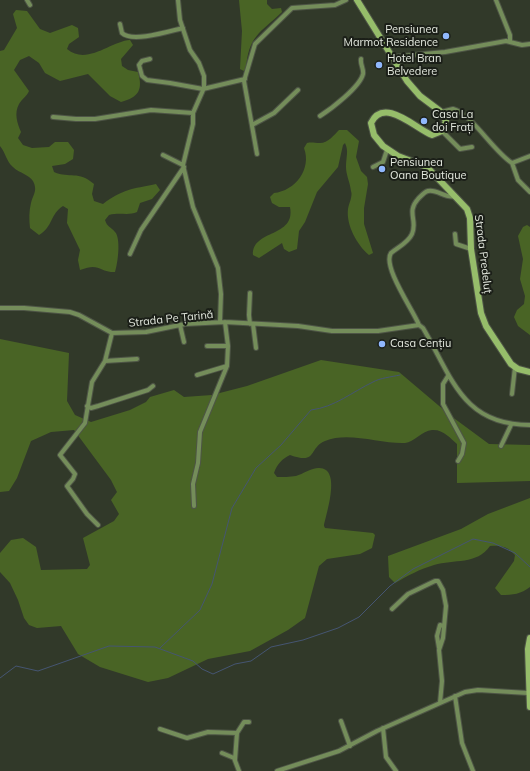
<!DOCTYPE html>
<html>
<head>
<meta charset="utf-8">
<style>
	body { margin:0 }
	canvas { display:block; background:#313929 }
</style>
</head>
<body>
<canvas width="530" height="771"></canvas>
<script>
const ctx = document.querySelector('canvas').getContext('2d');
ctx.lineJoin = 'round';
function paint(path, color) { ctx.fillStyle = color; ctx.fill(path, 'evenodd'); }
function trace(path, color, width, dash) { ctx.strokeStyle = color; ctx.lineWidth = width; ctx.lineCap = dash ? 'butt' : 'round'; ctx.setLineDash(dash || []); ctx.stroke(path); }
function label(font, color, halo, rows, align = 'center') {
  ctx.font = font + ' Mulish,sans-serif'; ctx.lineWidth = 4; ctx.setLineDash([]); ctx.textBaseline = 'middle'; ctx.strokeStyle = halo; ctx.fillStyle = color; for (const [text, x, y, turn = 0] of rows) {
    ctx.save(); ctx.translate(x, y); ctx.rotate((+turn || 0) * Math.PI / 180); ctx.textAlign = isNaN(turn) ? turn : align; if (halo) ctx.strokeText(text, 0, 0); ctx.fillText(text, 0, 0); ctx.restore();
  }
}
paint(new Path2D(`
	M239,0H267V4L272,9L281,8L282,12C260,33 248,36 246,70L244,71L240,69L242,31Z
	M16,10L27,11L40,29L50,33L72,25L78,28L79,37L69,44L67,49C87,66 111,41 130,40L133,45L121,59L122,66L128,70L138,72C143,90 139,97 121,102L110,96L88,74L60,81L45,73L39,63L29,56L20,60L14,70L29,91C27,96 22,99 19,104C14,113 17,123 21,132L18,138L23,145L32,148L49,147L55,142H68L74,150L73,159L65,164L52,166L54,172C70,179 78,170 94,184L92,194L94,201L103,204C123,189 132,189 156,184L160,190L152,199L140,203L137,212C128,216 120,212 109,215L105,220C107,227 111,227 115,232C121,238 118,263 115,272C98,272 100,262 80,270L78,260L80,250L67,223L68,209L63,206C50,214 53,227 39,235L30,228C29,219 29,211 31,203C32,198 36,192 35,187C34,175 20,174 13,167C6,161 6,153 0,146V51L4,50L17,28L13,14Z
	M339,130H347L359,141L356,157L361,171L367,177L368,184L364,208V224L373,253L369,255C357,245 346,225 348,209C349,203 353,196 351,191C350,182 346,175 346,167C346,157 349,151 345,143L343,145L338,167L317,192L305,222L299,231L297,249L289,252L284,249L282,243L259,258L253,255C252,229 296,238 290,207H279L272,203L270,197L274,193C295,191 312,169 304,148L307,143C312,142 314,143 320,143C328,143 334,135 339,130Z
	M527,225L530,227V335L518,326L514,317L517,310L524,304L525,296L520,279L523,259L518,236L523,227Z
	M0,339L69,353L67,401L75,415L91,422L130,410L146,402L150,397L174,390L184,397L212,395L247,386L321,360L399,372L451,416L489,444L530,445V481L457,483V444C450,438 443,429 432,430C422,431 414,442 405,443C381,444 348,431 325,441C308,448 318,465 290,455C282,459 277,464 274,473L277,477C283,477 290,477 296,476C303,474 311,468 319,468C342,468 326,514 324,526L325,528L373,533L375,535L372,548L360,554L327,559L319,566L305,618L288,630L250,651L208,659L168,678L148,682L100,667L78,654L61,626L37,628L29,625L24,618L18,600L10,583L0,572V553L11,540L23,538L36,547L41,570L87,569L90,565L83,538L114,521L119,514L111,500L117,492L111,480L74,430L51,432L31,441L17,478L9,491L0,492Z
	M530,498V587C521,594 513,595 501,595L495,588L514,561L515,555C508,547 501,545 490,546C477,565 454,559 434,565C420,569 407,576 395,583L389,577L388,556L461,529L488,514Z`), '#496425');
trace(new Path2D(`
	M160,648L200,610L212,584L232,508L256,468L281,445L311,410C335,407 352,392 373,382C380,378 391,377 400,375
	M0,678L16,666L38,671L109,646L155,647L193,661L202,669L213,674L235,664L251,661L271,647L303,640L338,628L359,617L390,586L413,569L473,539L493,543L515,553L530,567`), '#455572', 1);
const minor = new Path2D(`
	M27,0L30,5
	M178,0L180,20L190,50L199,63L204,76V88L193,113V124L183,165L193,207L218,268L221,294L220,322
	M496,0L510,35V41
	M120,24L122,33C132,43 170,31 183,28
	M392,57L445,52L506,41L522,45L530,44
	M150,59L142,61L139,65L142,76L147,80L170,83L203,89L245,79
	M441,112L453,109C472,114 493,151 512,163L530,156
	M320,116C331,109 360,87 363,74C364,69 360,64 361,59
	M53,117L76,119H95L151,110L193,113
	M252,125L274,113L298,90
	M442,131L460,149L472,147
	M257,154L244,81L255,44L292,8L335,5L346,0
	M163,155L183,165
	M512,163L518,180L530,192
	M373,167L383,162L387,150
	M455,196C445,199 438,189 428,191C424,192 421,196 418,199C406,212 418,221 412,234C408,243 398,247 391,253C382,266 413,310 419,325L423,328C452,377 462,425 530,425
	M455,234L456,244L471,249
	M130,254L141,230L184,167
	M250,293L249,315L250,324
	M0,308H24L70,312L79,315L112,333L146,332L185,324L225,322L298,326L332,331H378L419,325
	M253,324L256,348
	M180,325L184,342
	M207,346H228
	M105,361L137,359
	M197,375L227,366
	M448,376L443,384V404L464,443L462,454L458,461
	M512,394L515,367
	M87,406L91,408L98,406L148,390L153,386
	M501,446L511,425
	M194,506L193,484L198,463L200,432L227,366L228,346L225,322
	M98,525L87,514L67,486L73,479L75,474L60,455L85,423L92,382L105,361L112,333
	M392,609L408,594L435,581H438L443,590L446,606L443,638L439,650L442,681L440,703
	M439,648L437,636L440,625L444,626
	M455,696L462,743L473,771
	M341,721L350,746
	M383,728L386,757L396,771
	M160,729L187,738L208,732L237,733
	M222,753L234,758L239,771
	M235,760L237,733L244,722H249
	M277,771L339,751L377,731L465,692L478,690L528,693`);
const secondary = new Path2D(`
	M357,0L407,81L420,96L440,111L446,121L442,131L432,135C416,129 384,96 371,123L374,135L383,146L398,156L427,167L467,209L470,218L471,249L481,313L486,326L511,364L518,369L530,372
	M530,638L528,649L530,707`);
trace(minor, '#4e5546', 6);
trace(secondary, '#4e5546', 8);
trace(minor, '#748d5a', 4);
trace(secondary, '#96bd6a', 6);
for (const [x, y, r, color] of [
	[446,36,4,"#90b8fd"],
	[379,65,4,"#90b8fd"],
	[424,121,4,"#90b8fd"],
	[382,169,4,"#90b8fd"],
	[382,344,4,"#90b8fd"]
]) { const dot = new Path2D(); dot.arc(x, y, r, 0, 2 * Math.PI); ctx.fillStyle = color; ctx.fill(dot); trace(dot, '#1b1f18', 1.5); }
label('11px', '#e4e9df', '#1b1f18', [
	["Pensiunea",438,30,"right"],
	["Marmot Residence",438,43,"right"],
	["Hotel Bran",387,59],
	["Belvedere",387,72],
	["Casa La",432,115],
	["doi Frați",432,128],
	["Pensiunea",390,163],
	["Oana Boutique",390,176],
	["Casa Cențiu",390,344]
], 'left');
label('11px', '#e4e9df', '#1b1f18', [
	["Strada Predeluț",483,254,83],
	["Strada Pe Țarină",171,319,-6]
]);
</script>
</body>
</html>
